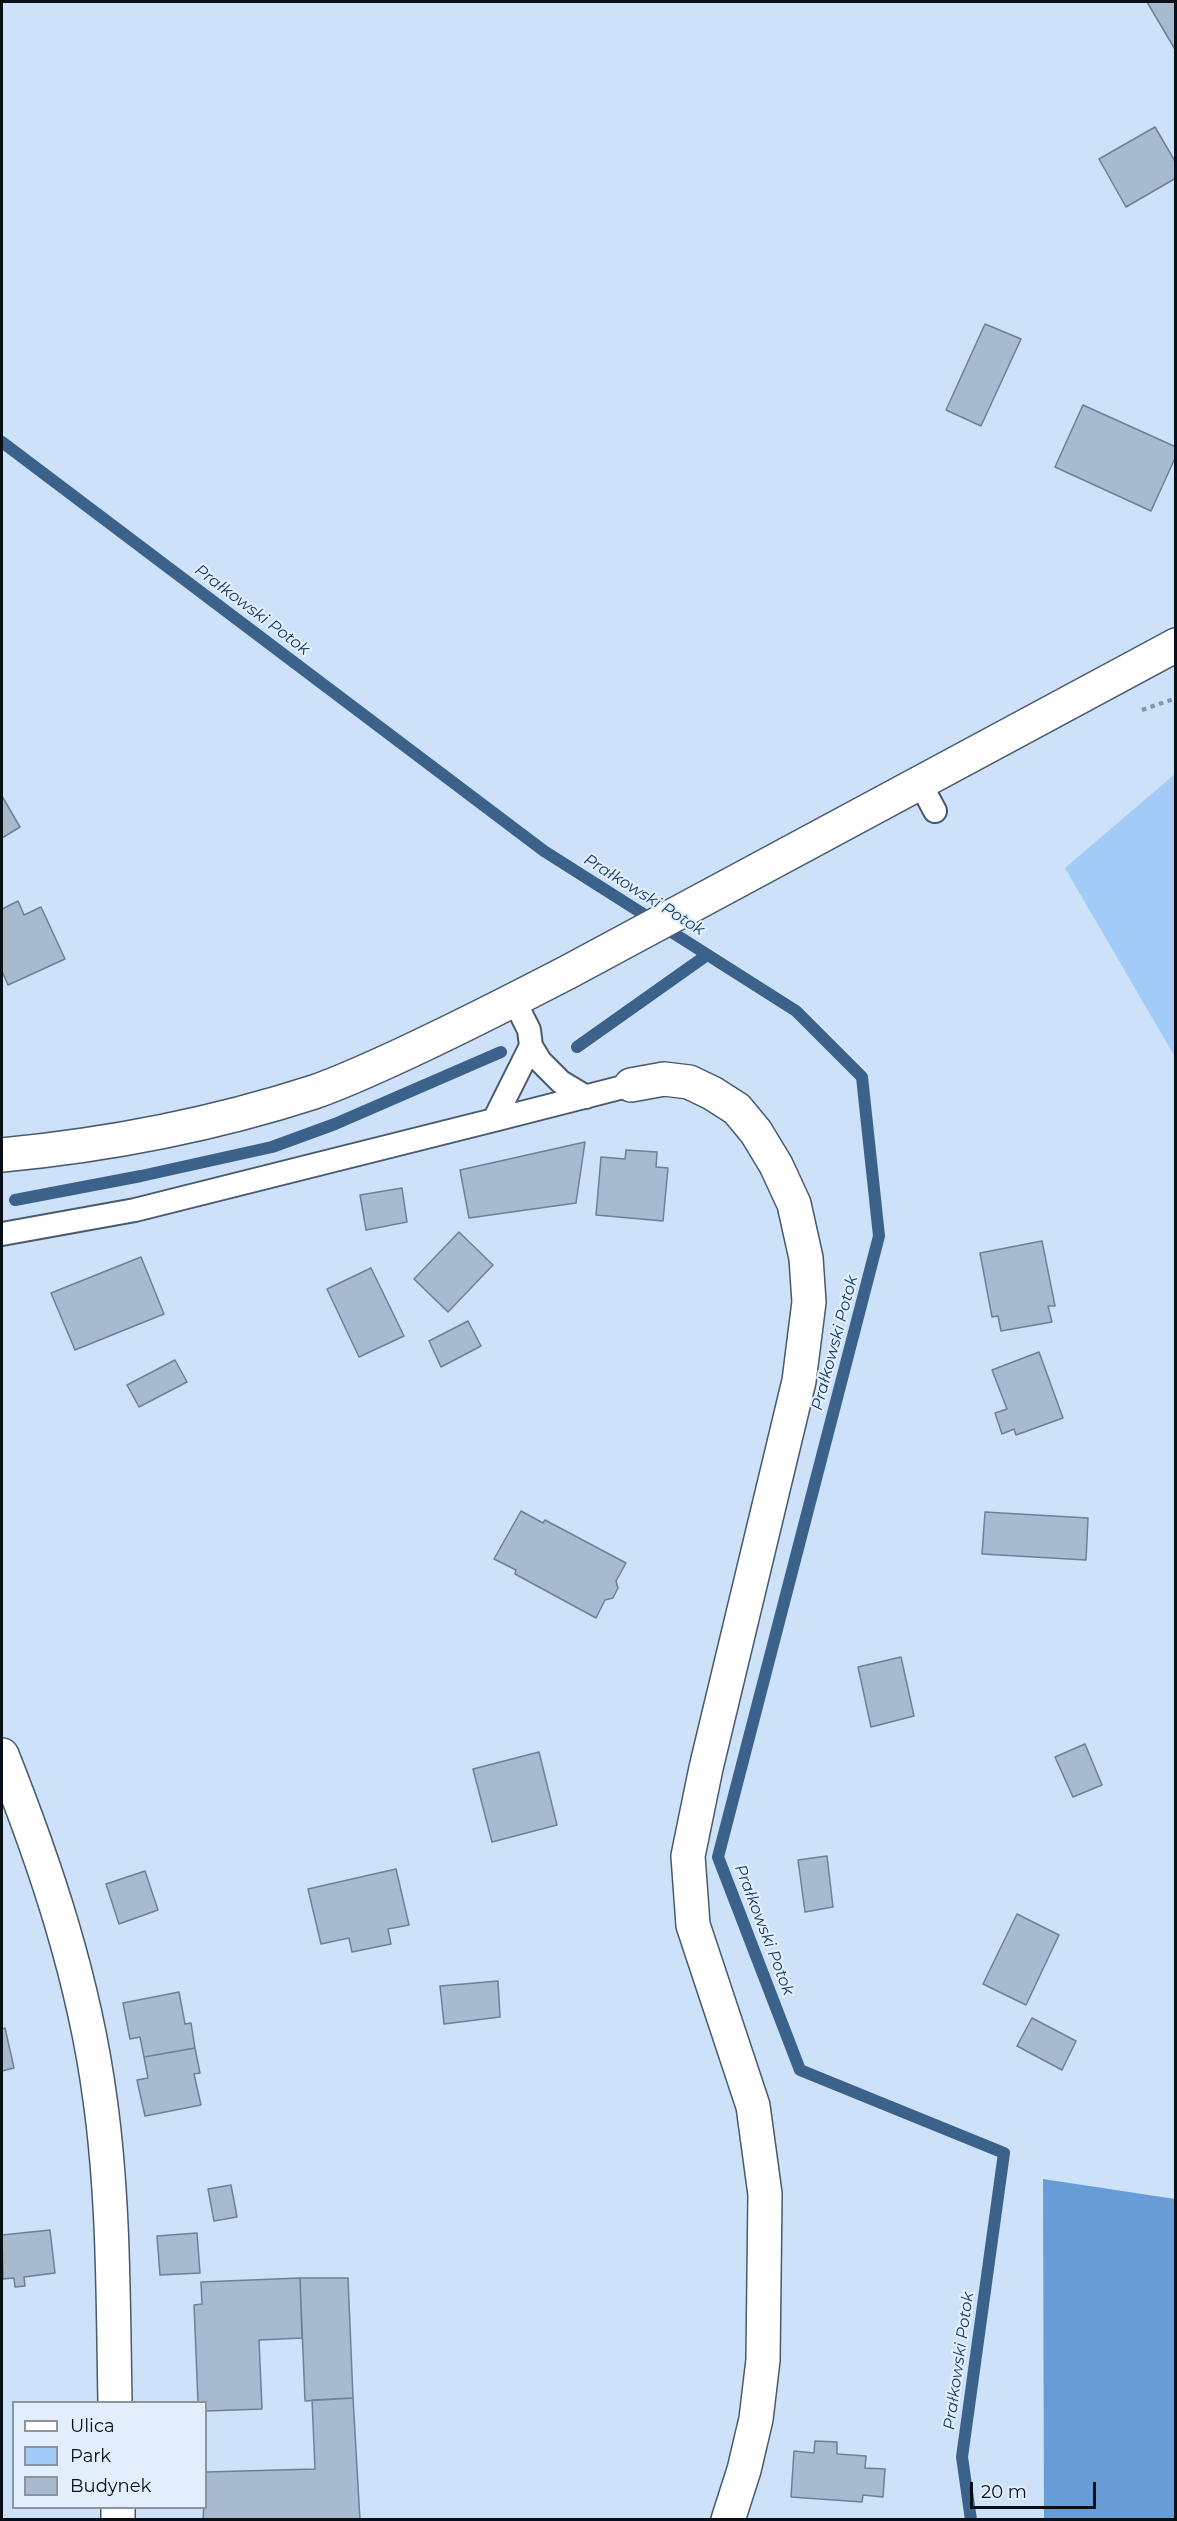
<!DOCTYPE html>
<html>
<head>
<meta charset="utf-8">
<style>
	body { margin:0 }
	#map { position:relative; width:1177px; height:2521px; overflow:hidden; background:#cde1f8; font-family:Montserrat,sans-serif }
	canvas { display:block }
	.frame { position:absolute; inset:0; border:3px solid #080f16; pointer-events:none }
	.legend { position:absolute; left:12px; top:2401px; width:195px; height:108px; box-sizing:border-box; background:#e2eefb; border:2px solid #8b959f; margin:0; padding:8px 10px; list-style:none; font-size:18px; color:#080f16 }
	.legend li { display:flex; align-items:center; gap:12px; height:30px }
	.legend b { width:30px; border:2px solid #8b959f }
	.scale { position:absolute; left:970px; top:2482px; width:126px; height:27px; box-sizing:border-box; border:3px solid #080f16; border-top:0; padding-left:8px; font-size:18px; line-height:21px; white-space:nowrap; color:#080f16; -webkit-text-stroke:4px #e2eefb; paint-order:stroke }
</style>
</head>
<body>
<div id="map">
<canvas width="1177" height="2521"></canvas>
<div class="frame"></div>
<ul class="legend">
<li><b style="height:8px;background:#fff"></b>Ulica</li>
<li><b style="height:16px;background:#a2cbf7"></b>Park</li>
<li><b style="height:16px;background:#a7bad0"></b>Budynek</li>
</ul>
<div class="scale">20 m</div>
</div>
<script>
const ctx = document.querySelector('canvas').getContext('2d');
ctx.lineJoin = 'round';
function paint(path, color) { ctx.fillStyle = color; ctx.fill(path, 'evenodd'); }
function trace(path, color, width, dash) { ctx.strokeStyle = color; ctx.lineWidth = width; ctx.lineCap = dash ? 'butt' : 'round'; ctx.setLineDash(dash || []); ctx.stroke(path); }
function label(font, color, halo, rows, align = 'center') {
  ctx.font = font + ' Montserrat,sans-serif'; ctx.lineWidth = 4.5; ctx.setLineDash([]); ctx.textBaseline = 'middle'; ctx.strokeStyle = halo; ctx.fillStyle = color; for (const [text, x, y, turn = 0] of rows) {
    ctx.save(); ctx.translate(x, y); ctx.rotate((+turn || 0) * Math.PI / 180); ctx.textAlign = isNaN(turn) ? turn : align; if (halo) ctx.strokeText(text, 0, 0); ctx.fillText(text, 0, 0); ctx.restore();
  }
}
paint(new Path2D(`
	M1175,774V1057L1065,868Z`), '#a2cbf7');
paint(new Path2D(`
	M1043,2179L1175,2199V2519H1044Z`), '#679dd7');
trace(new Path2D(`
	M2,442L544,851L796,1011L862,1077L879,1236L718,1857L800,2070L1004,2153L962,2457L971,2520
	M577,1047L707,955
	M15,1200L141,1176L272,1147L335,1124L501,1052`), '#3a628b', 12);
const building = new Path2D(`
	M1147,2H1176V51Z
	M1155,127L1176,163V178L1126,207L1099,159Z
	M985,324L1021,339L981,426L946,410Z
	M1083,405L1176,447V456L1151,511L1055,467Z
	M2,796L20,827L2,838Z
	M18,901L24,915L41,907L65,959L8,985L2,971V909Z
	M585,1142L576,1203L469,1218L460,1170Z
	M626,1150L657,1152L656,1167L668,1168L663,1221L596,1215L601,1157L625,1159Z
	M402,1188L407,1222L366,1230L360,1195Z
	M459,1232L493,1265L448,1312L414,1279Z
	M1042,1241L1055,1306H1048L1052,1322L1001,1331L998,1316L992,1317L980,1253Z
	M141,1257L164,1314L75,1350L51,1293Z
	M371,1268L404,1336L359,1357L327,1289Z
	M468,1321L481,1346L441,1367L429,1341Z
	M1039,1352L1063,1418L1016,1435L1014,1429L1002,1434L995,1413L1007,1409L992,1370Z
	M175,1360L187,1382L139,1407L127,1385Z
	M521,1511L543,1523L545,1520L626,1563L616,1581L618,1588L613,1598L605,1600L596,1618L515,1574L516,1570L494,1559Z
	M985,1512L1088,1518L1086,1560L982,1554Z
	M901,1657L914,1716L871,1727L858,1667Z
	M1085,1744L1102,1785L1073,1797L1055,1757Z
	M539,1752L557,1825L492,1842L473,1769Z
	M827,1856L833,1907L805,1912L798,1860Z
	M396,1869L409,1925L388,1929L391,1944L352,1952L349,1938L321,1944L308,1889Z
	M145,1871L158,1910L119,1924L106,1884Z
	M1017,1914L1059,1935L1026,2005L983,1984Z
	M498,1981L500,2017L444,2024L440,1986Z
	M179,1992L185,2024L191,2023L195,2048L144,2057L140,2037L130,2039L123,2003Z
	M1032,2018L1076,2041L1062,2070L1017,2046Z
	M5,2028L14,2068L2,2071V2029Z
	M195,2048L200,2073L194,2074L201,2105L145,2116L137,2080L148,2078L144,2057Z
	M231,2185L237,2217L214,2221L208,2189Z
	M50,2230L55,2273L24,2277L25,2286L15,2287L14,2278L3,2279L2,2235Z
	M197,2233L200,2273L160,2275L157,2236Z
	M300,2278H348L353,2398L305,2401Z
	M300,2278L302,2338L259,2340L262,2409L206,2411V2402H198L194,2305L202,2304L201,2282Z
	M353,2398L360,2520H203L206,2472L315,2469L312,2400Z
	M815,2441L837,2442V2454L866,2456L865,2468L885,2469L883,2497L863,2495L862,2502L791,2497L794,2451L814,2453Z`);
paint(building, '#a7bad0');
trace(building, '#6e8094', 1.5);
const lane = new Path2D(`
	M920,783L935,811
	M514,1000L529,1030L531,1046L540,1061L561,1082L586,1097
	M494,1120L631,1085
	M2,1234L135,1210L494,1120L531,1046`);
const street = new Path2D(`
	M631,1085L664,1079L689,1082L712,1093L737,1109L756,1132L776,1165L794,1204L806,1258L809,1302L799,1381L706,1768L688,1856L693,1925L753,2106L765,2194L763,2360L756,2419L744,2470L728,2520`);
const secondary = new Path2D(`
	M2,1755C46,1866 84,1979 100,2099C114,2199 113,2301 115,2402
	M118,2508V2520`);
const primary = new Path2D(`
	M2,1155C108,1145 212,1125 314,1092C348,1080 382,1064 414,1049C467,1024 518,998 570,971L1176,645`);
trace(lane, '#495a6d', 26);
trace(street, '#495a6d', 36);
trace(secondary, '#495a6d', 36);
trace(primary, '#495a6d', 36);
trace(new Path2D(`
	M1142,710L1176,698`), '#8695a6', 4, [4.5, 4.5]);
trace(lane, '#fff', 22);
trace(street, '#fff', 33);
trace(secondary, '#fff', 33);
trace(primary, '#fff', 33);
label('italic 16px', '#153c63', '#e2eefb', [
	["Prałkowski Potok",252,610,37],
	["Prałkowski Potok",644,895,32],
	["Prałkowski Potok",835,1343,-75],
	["Prałkowski Potok",764,1930,69],
	["Prałkowski Potok",959,2361,-82]
]);
</script>
</body>
</html>
